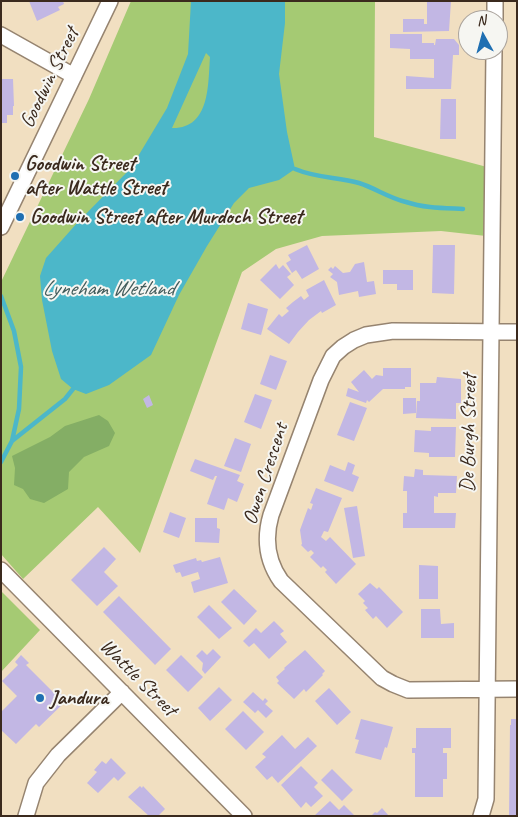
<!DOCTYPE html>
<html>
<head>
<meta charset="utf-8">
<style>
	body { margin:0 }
	#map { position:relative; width:518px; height:817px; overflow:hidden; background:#f1dfc1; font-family:Caveat,sans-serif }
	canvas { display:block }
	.frame { position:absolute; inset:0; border:2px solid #3b2a1e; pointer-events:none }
	.north { position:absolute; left:458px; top:10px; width:50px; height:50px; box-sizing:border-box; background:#f6f6f2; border:1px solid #aba49d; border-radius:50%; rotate:353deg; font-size:14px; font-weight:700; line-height:20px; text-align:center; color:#3b2a1e }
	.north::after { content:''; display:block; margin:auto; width:18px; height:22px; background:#1f6fb2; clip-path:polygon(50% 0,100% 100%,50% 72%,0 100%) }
</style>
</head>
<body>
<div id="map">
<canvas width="518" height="817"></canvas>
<div class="frame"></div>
<div class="north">N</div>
</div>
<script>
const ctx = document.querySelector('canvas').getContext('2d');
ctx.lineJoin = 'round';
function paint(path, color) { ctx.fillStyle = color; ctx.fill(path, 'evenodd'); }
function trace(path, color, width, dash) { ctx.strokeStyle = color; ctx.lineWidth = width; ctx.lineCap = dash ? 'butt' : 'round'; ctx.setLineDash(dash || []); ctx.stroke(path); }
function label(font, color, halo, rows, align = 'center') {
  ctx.font = font + ' Caveat,sans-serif'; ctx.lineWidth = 4; ctx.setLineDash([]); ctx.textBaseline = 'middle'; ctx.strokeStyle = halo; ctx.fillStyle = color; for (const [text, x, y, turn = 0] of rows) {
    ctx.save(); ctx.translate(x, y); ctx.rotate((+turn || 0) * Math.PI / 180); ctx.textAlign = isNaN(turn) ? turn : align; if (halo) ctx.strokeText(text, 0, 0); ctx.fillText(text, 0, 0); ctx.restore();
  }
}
paint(new Path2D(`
	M131,1H375L374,137L487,167L486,236L441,231L322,236L276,249L242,272L140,553L98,507L23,579L1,554V282L89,99Z
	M1,591L40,630L1,672Z`), '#a5ca73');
paint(new Path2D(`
	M99,415L108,421L115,433L109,446L84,457L69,472L68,489L44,503L30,499L23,489L14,485L15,468L12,456L50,437L65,426Z`), '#84ae65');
paint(new Path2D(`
	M191,1H285V23L279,74L287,132L295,169L279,180L249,188L234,203L207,246L179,295L151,355L109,385L86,394L73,389L61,379L52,351L42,300L40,276L46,258L78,222L131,168L167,108L188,54ZM206,53L210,57C208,85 210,129 172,128Z`), '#4cb7c9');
trace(new Path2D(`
	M295,169C316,178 337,177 359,183C375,188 389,198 406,202C424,208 444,208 463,209
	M1,296L14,331L21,367L19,409L12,441L1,462
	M12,441L65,399L73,389`), '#4cb7c9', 4.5);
paint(new Path2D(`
	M29,1H63L64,4L58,7L60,10L37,21Z
	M427,1H451L449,31L403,32V19H424V24H427Z
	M390,34H422V43H434V45H435L436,39H454L459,45V55H453L451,89H406V76L434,78V59H410V49L390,48Z
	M1,79H13L14,106H13V115H7V123H1Z
	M441,99H456V139H440Z
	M307,245L319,269L302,279L296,270L292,273L286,263L291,260L288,255Z
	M433,245H455L454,294L432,293Z
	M364,262L367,282L374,281L376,294L359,297L358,291L339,295L337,282L330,277L333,274L328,270L331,267L333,269L335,266L343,273L350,272L355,264Z
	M276,264L279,269L283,265L291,274L287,277L294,285L280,299L260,280Z
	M383,270H413V290H397V284H383Z
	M324,280L336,305L322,313L321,311L309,320L298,332L289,344L267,329L279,314L282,317L289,311L286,308L293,302L301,296L304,300L309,296L306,290Z
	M248,303L268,309L261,335L241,329Z
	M270,355L287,361L276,390L260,384Z
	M383,368H411V387H405V389H383L369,402L367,400L366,403L346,396L348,388L359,392L351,382L364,370L372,379L376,375L383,376Z
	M437,377L461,379V403H456V419L416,418L417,401H420V383H436Z
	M255,394L272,400L261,429L244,422Z
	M149,395L153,405L147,408L143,399Z
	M403,398H416V413L403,414Z
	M350,402L367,408L354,441L337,435Z
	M431,427H456L455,457H429V453L414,452L415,430L431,431Z
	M235,438L251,444L241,472L224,466Z
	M195,459L240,475L237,481L244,484L237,502L228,498L224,510L207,504L217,476H215L213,480L190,471Z
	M348,462L355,465L352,474L359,477L353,492L324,481L330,465L345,471Z
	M415,469L423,470V475L457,476L456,493H438V497L434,496V513H456L455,528H403V513H407V491H403L404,476L414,477Z
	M316,488L342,498L328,532L324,531L321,537L326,541L330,537L356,564L336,584L325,572L327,570L323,566L321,568L310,557L314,553L311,550L308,552L301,545L302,544L300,530L308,508L311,510L313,504L310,503Z
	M357,506L365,556L353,558L344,508Z
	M170,512L186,518L179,538L163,532Z
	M195,518H217V528L220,529L219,543L195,542Z
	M104,547L116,559L104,572L118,586L97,606L71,580Z
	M220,557L228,583L194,593L191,582L200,579L198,572L182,577L180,572L176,573L173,565L196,558L197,561L201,560L202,562Z
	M419,565L438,566V599H419Z
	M370,583L377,589L379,587L403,612L387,628L376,616L373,619L365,610L368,608L363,603L365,601L358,594Z
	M234,589L257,611L244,625L221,602Z
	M119,596L171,649L155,665L103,612Z
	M209,605L232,628L219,639L197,617Z
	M421,609H440L441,624L454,623V638H421Z
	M274,621L284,631L280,634L287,642L269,659L254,643L249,647L243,641L256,628L261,633Z
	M213,649L221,657L205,674L202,670L203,663L196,656L202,650L207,655Z
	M305,650L325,671L322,674L323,675L306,692L304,689L294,699L277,683L279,681L276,677L285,669L284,668Z
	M21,655L29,663L26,665L56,695L59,692L67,700L39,727L36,724L16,744L1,730V712L17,696L2,681L18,665L15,662Z
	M181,655L203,677L188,692L166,670Z
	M219,687L232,700L210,721L198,708Z
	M329,688L351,712L337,725L315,701Z
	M253,692L263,701L265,698L268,701L265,704L273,711L266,718L258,710L255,713L243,702Z
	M243,711L264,732L246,750L225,729Z
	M361,719L393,727L387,748L385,747L381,760L355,753L359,740L355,739Z
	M511,719H517V816H509L510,725H511Z
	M416,728H451V748H443V753H447V779H443V797H415V753H412V748H416Z
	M282,735L295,749L308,737L317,746L278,783L272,776L267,780L255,767L266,757L262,754Z
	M111,758L126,773L118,781L114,777L98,793L87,783L97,772L94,770L102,761L106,764Z
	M301,766L318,783L314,787L323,796L311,807L306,802L301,808L281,785Z
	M332,769L353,790L342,801L321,780Z
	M140,786L142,788L143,786L165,809L158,816H149L128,797Z
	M330,801L339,810L344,805L355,816H314Z
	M382,808L389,816H371L375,812L377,813Z`), '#c2b7e4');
const minor = new Path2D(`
	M495,20V1
	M1,35L74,76
	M1,227L110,1
	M517,332L393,331L366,335L354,340L343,347L333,356L321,380L271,515C264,539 267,561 281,581L382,678L393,684L408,690L517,689
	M1,570L244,816
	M26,816L36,783L58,755L122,692
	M481,816L486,799L494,50`);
trace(minor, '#968470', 18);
trace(minor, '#fff', 15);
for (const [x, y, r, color] of [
	[15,176,5,"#1f6fb2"],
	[20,217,5,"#1f6fb2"],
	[40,698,5,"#1f6fb2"]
]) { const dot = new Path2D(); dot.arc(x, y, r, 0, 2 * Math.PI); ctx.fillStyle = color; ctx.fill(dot); trace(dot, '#f6f6f2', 2); }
label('21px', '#3b2a1e', '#f6f6f2', [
	["Goodwin Street",50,78,-64],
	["De Burgh Street",469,433,-89],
	["Owen Crescent",266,474,-72],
	["Wattle Street",138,678,45]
]);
label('bold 21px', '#3b2a1e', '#f6f6f2', [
	["Goodwin Street",25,164],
	["after Wattle Street",25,188],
	["Goodwin Street after Murdoch Street",30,217],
	["Jandura",50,698]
], 'left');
label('italic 22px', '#415b5a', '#f6f6f2', [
	["Lyneham Wetland",108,289]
]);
</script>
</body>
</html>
